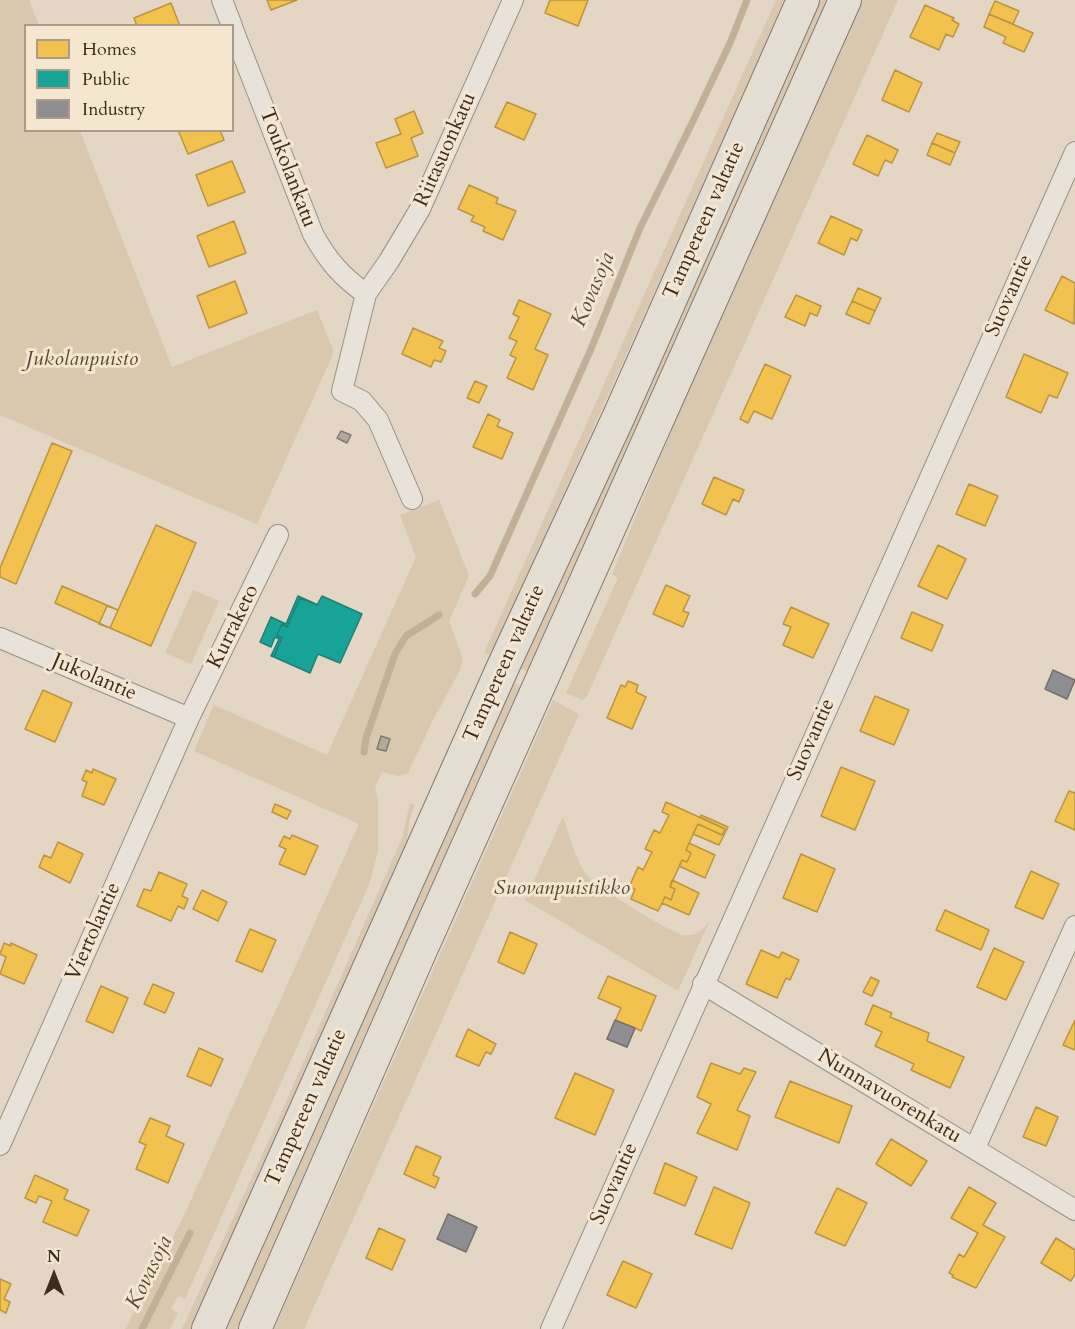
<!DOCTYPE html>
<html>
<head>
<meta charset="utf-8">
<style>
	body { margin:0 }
	#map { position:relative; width:1075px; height:1329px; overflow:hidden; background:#e3d6c4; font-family:Cardo,serif }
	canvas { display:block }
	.legend { position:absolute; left:24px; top:24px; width:210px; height:108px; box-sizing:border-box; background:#f5e6d0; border:2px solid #ab9c8a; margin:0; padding:8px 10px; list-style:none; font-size:18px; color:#3c2c21 }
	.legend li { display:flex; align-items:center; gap:12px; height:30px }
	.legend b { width:30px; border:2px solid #ab9c8a }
	.north { position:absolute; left:24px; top:1245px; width:60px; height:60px; -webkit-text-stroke:4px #f5e6d0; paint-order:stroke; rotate:0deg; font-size:16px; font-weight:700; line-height:24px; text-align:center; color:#3c2c21 }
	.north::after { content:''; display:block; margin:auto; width:21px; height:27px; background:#3c2c21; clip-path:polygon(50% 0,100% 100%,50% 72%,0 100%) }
</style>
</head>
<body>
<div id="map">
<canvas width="1075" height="1329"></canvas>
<ul class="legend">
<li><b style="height:16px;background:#f2c14e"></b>Homes</li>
<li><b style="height:16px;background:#17a398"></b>Public</li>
<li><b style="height:16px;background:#8d8d92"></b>Industry</li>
</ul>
<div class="north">N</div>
</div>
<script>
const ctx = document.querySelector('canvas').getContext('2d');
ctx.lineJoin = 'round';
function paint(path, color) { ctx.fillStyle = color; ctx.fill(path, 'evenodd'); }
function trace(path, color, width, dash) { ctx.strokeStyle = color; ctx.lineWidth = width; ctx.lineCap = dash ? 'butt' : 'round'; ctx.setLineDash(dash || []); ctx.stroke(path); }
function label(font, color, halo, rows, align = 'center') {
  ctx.font = font + ' Cardo,serif'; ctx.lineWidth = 6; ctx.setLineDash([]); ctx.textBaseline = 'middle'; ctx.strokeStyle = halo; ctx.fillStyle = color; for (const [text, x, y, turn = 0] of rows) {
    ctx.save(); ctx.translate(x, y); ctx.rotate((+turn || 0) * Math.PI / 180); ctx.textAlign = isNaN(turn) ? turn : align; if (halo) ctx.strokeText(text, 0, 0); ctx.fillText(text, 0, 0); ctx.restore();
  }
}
paint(new Path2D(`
	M0,0H29L39,25L26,26V130L80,131L172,367L317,310L334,352L257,524L0,415Z
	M776,0H786L491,655L484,653Z
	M815,0H828L529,672L519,667Z
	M860,0H898L587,696L582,700L566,693L618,578L612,574L726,298Z
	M439,500L469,576L449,621L463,659L460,670L433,720L408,773L398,776L382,772L375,786L378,800V851L370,882L185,1299L178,1296L171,1309L178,1313L170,1329H125L182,1220L359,824L194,751L214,705L327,755L416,557L400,515Z
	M193,590L219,601L191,664L165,653Z
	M512,682L523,688L383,998L238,1329H224Z
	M553,700L579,714L304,1329H274Z
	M410,803L415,805L410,818L405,854L192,1329H182L274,1129L402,838Z
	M563,817C570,836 575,861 588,877C597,887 671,933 683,935C695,937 704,930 710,920L678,991L525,900Z`), '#d9c7af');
const homes = new Path2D(`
	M267,0H297L271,10Z
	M550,0H588L578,26L545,13Z
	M995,1L1019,11L1013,24L989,14Z
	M171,3L180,26H137L134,18Z
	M925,5L954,18L952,20L959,24L953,37L946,34L939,50L910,37Z
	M989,14L1033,33L1024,52L1003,43L1006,37L984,27Z
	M895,70L922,83L909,112L882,100Z
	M507,102L536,114L524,140L495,127Z
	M414,111L423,133L411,138L418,156L386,168L376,143L401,134L395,119Z
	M178,130H220L224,140L188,154Z
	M937,133L960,142L955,153L932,143Z
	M867,135L898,150L892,163L885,160L878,176L853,164Z
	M932,143L955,153L950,165L927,155Z
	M232,161L245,192L208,206L196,175Z
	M469,185L498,198L496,203L516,211L503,240L483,231L485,227L471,221L474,216L458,209Z
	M831,216L862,230L857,241L851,238L844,255L818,243Z
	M234,221L246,253L209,267L197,236Z
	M1062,276L1075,283L1074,324L1045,310Z
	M235,281L247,313L209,328L197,296Z
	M858,288L881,298L875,311L852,301Z
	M796,295L821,306L817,316L810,313L805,326L785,317Z
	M519,300L551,314L535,349L548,355L533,390L507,378L516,358L510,355L517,341L509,338L519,317L513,314Z
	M852,301L875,311L869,324L846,314Z
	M413,328L443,341L439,348L446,351L441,362L434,360L431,367L402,354Z
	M1024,354L1068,373L1057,398L1049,395L1041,413L1006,397Z
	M765,364L791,376L772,419L754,411L748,423L740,419Z
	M475,381L487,386L479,403L467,398Z
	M488,414L500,420L497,426L513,433L502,459L473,447Z
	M52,443L72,451L16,584L0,577V568Z
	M714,477L744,490L739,502L733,499L726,515L702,504Z
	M969,484L998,496L985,526L956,514Z
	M156,525L196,543L151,646L110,628Z
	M938,545L966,559L947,599L918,586Z
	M666,585L690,596L683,611L689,613L683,627L653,614Z
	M62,586L118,610L110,628L55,603Z
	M107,606L118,610L110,628L99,624Z
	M791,607L829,624L813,658L783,645L791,627L783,624Z
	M912,612L943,625L932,651L901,638Z
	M628,681L638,685L636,692L646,697L632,729L607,718L621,685L625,687Z
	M43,690L72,703L55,742L25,729Z
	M875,696L909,710L894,745L860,731Z
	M841,767L875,781L855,830L821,816Z
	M93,769L116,779L104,805L82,796L87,782L82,780L86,770L92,773Z
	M1069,791L1075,793V830L1055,821Z
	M666,802L725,829L722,835L698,824L686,850L691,853L687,862L682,860L670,887L675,889L671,900L665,897L658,911L631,899L635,889L629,887L638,867L643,870L652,852L645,849L654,830L660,833L669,815L662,812Z
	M275,804L291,811L287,819L272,812Z
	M701,815L728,827L719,845L693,834L698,824L722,835L725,829L700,817Z
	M292,835L318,846L305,875L279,864L286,849L279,846L284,836L290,839Z
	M58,842L83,854L70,883L39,867L44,855L51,858Z
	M689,843L715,855L705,878L679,866L682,860L687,862L691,853L686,850Z
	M801,854L835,869L817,912L783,898Z
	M1031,871L1059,884L1043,919L1015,907Z
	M159,872L187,884L182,896L188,899L184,909L178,906L171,921L137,906L144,889L151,891Z
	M672,880L699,893L689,915L662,903L665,897L671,900L675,889L670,887Z
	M202,890L227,902L218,921L193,909Z
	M945,910L989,930L981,950L936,930Z
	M250,929L276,940L262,972L236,961Z
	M510,932L537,944L524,974L498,962Z
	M4,943L11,946V943L37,955L24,984L0,974L6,957L0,954Z
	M994,948L1024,962L1006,1000L977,987Z
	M761,950L779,958L782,952L799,960L790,980L786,978L777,998L746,984Z
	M608,976L656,996L641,1031L635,1028L627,1047L607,1039L621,1008L598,998Z
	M871,977L879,981L872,996L863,992Z
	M153,984L174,993L165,1013L144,1004Z
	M101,986L128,998L113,1033L86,1021Z
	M873,1005L892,1013L890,1017L929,1033L927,1041L964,1057L950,1088L911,1070L914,1064L875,1046L882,1032L865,1024Z
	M1075,1020V1050L1063,1045Z
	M468,1029L496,1044L491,1054L486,1052L479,1066L456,1056Z
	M199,1048L223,1059L211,1086L187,1076Z
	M711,1063L740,1074L744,1068L756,1072L737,1110L750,1116L737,1150L697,1133L711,1104L697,1097Z
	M575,1073L614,1090L595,1135L555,1118Z
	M790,1081L852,1106L839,1143L775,1117Z
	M1036,1107L1058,1117L1046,1146L1023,1137Z
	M150,1118L170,1126L166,1136L184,1144L168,1183L136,1169L146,1145L139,1142Z
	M891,1139L927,1161L911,1186L876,1164Z
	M416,1146L441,1157L433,1175L439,1178L435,1188L404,1174Z
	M665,1163L697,1177L685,1206L654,1193Z
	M35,1175L68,1190L64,1199L89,1210L77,1236L43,1222L52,1201L39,1196L36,1203L25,1198Z
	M714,1187L750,1203L732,1249L695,1234Z
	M969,1187L996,1203L983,1225L1005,1237L976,1288L952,1277L953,1275L949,1273L959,1254L964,1257L978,1233L951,1218Z
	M837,1188L867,1203L845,1246L815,1233Z
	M379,1228L405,1240L392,1270L366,1258Z
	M1056,1238L1075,1250V1274L1071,1281L1041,1263Z
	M623,1261L652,1274L636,1308L607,1295Z
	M0,1279L11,1284L4,1299L10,1302L6,1313L0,1310Z`);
paint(homes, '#f2c14e');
trace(homes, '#bb9440', 1.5);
const public = new Path2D(`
	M298,596L318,605L300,598L287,627L282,624L277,635L282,638L274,657L271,656L279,639L275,637L271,647L260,642L271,617L286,624Z
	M322,596L362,614L340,663L318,654L310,673L274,657L282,638L277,635L282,624L287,627L300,598L317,605Z`);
paint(public, '#17a398');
trace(public, '#227f74', 1.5);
const industry = new Path2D(`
	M1053,670L1075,680L1067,699L1045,689Z
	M615,1020L635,1028L627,1047L607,1039Z
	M448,1214L477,1227L466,1252L437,1239Z`);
paint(industry, '#8d8d92');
trace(industry, '#757070', 1.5);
trace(new Path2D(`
	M475,594L490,576L591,349L640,228L694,119L730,43L747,0
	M364,752L366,738L395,654L406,636L439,615
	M142,1329L190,1233`), '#c1af97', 7);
const building = new Path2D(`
	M341,431L351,435L347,443L337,438Z
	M381,736L390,739L386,751L377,749Z`);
paint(building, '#b3a99d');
trace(building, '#827a6f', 1.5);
const minor = new Path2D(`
	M222,0L232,26
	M232,27L313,234C328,261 341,276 366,294
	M412,499L378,420L362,401L342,391L366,294L389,261L420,209L513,0
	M0,638L189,718
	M703,984L1075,1210
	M0,1145L189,718L278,535
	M975,1148L1075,926
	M551,1329L1075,152`);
const trunk = new Path2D(`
	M208,1329L502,669L619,416L803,0
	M255,1329L421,950L845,0`);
trace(minor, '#9a9085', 22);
trace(trunk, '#827a6f', 34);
trace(minor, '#e8e2d8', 20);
trace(trunk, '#e4ddd2', 32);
label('21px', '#3c2c21', '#f5e6d0', [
	["Riitasuonkatu",446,150,-66],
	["Toukolankatu",287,168,69],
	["Tampereen valtatie",705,221,-66],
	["Suovantie",1010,296,-66],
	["Kurraketo",234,627,-64],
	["Tampereen valtatie",505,664,-66],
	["Jukolantie",94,678,23],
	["Suovantie",812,740,-66],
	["Viertolantie",94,932,-66],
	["Nunnavuorenkatu",889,1097,31],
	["Tampereen valtatie",307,1108,-66],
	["Suovantie",615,1184,-66]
]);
label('italic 21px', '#5a493a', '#f5e6d0', [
	["Jukolanpuisto",82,360],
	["Suovanpuistikko",562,889]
]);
label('italic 22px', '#5a483a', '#f5e6d0', [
	["Kovasoja",594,290,-67],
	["Kovasoja",150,1273,-64]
]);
</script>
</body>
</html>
